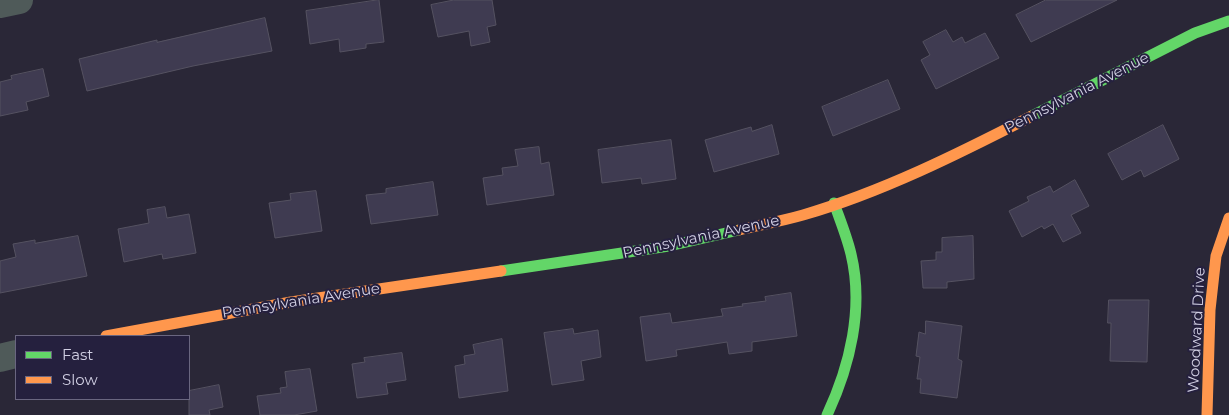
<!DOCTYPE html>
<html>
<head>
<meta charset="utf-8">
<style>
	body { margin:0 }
	#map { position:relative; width:1229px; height:415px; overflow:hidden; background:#2a2737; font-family:Montserrat,sans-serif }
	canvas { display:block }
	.legend { position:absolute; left:15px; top:335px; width:175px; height:65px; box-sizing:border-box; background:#25203e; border:1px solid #6a6680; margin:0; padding:6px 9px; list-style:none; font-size:15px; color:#d1cfe3 }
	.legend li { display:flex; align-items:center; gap:10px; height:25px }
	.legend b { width:25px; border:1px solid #6a6680 }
</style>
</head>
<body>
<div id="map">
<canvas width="1229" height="415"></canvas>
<ul class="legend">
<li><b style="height:6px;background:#63d668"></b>Fast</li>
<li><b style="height:6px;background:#ff974d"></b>Slow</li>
</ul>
</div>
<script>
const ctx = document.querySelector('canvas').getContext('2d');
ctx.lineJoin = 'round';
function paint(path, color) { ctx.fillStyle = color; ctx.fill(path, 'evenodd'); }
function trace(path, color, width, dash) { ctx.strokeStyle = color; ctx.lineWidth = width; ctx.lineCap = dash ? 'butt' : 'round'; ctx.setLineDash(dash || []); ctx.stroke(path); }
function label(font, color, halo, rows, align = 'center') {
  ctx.font = font + ' Montserrat,sans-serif'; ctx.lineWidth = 4; ctx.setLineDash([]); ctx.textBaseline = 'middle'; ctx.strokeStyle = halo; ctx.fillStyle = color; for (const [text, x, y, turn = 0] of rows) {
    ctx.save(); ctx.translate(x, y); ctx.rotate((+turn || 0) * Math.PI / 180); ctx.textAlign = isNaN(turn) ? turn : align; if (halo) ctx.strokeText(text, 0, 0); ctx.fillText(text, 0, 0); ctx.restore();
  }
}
const building = new Path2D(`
	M379,0L384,42L366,44V48L340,52L339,39L310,44L306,11Z
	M454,0H492L496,25L487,27L490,42L471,46L469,31L438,37L431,5Z
	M1046,0H1117L1031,42L1016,15Z
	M265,18L272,51L193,66L87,91L79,59L157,40V42Z
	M946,30L953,42L962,37L965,43L985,33L999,58L936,89L921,60L930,55L923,42Z
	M43,69L49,96L26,102L28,110L0,116V82L12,79L11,76Z
	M888,80L900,109L833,136L822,107Z
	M772,125L779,154L714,172L705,140L751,127L752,131Z
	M1163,125L1179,159L1144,177L1141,170L1122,180L1108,154Z
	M671,140L676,179L642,184L641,178L602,183L598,150Z
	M539,147L541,164L549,162L554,195L487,205L483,178L503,175L502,168L518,166L515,150Z
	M1075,180L1089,206L1071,215L1081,233L1063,242L1053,224L1044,229L1042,226L1022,237L1009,211L1029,201L1027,197L1050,186L1053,192Z
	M433,182L438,215L371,224L366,195L386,193V189Z
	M316,191L322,231L275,238L269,203L291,200L290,194Z
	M165,207L167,218L189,214L196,253L163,259L162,254L124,262L118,229L149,223L147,210Z
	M78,236L87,276L0,293V261L16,257L13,244L35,240V243Z
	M973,236L974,279L947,282V288H923L921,261L936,260V252H942V238Z
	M791,293L797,336L752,342V351L729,354L727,342L676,350L677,356L646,361L640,317L670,313L672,323L723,316L721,309L743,306L742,304L766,301L765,297Z
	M1109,300H1149L1147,362L1110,361L1111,323H1108Z
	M926,321L962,326L958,359L962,361L957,398L920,393L921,379H917L920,357L916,356L919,332L925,334Z
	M573,329L574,334L598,330L601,357L581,361L584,380L552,385L544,333Z
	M502,339L508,391L459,398L455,366L465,364L464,356L475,354L473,345Z
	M402,353L406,380L386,383L388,394L357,398L352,364L365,362L364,358Z
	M310,369L317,411L294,415H260L257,396L281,393L280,388L287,387L285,372Z
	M219,385L223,407L209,410L210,415H189V391Z`);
paint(building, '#3f3b51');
trace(building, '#555261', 1);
trace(new Path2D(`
	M0,4L19,0
	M0,358L16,354`), '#4f5a59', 28);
trace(new Path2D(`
	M1032,116L1195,33L1229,21
	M501,271L669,246L739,230
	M827,415C850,366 864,308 851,254C847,237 840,220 834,203`), '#63d668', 11);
trace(new Path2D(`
	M739,230C760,225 782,221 803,215C882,192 958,154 1032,116
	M106,336L291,302L501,271
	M1207,415L1210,310L1216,256L1229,218`), '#ff974d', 11);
label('15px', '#d1cfe3', '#25203e', [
	["Pennsylvania Avenue",1077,93,-27],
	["Pennsylvania Avenue",701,237,-12],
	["Pennsylvania Avenue",301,301,-9],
	["Woodward Drive",1197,330,-87]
]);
</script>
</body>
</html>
